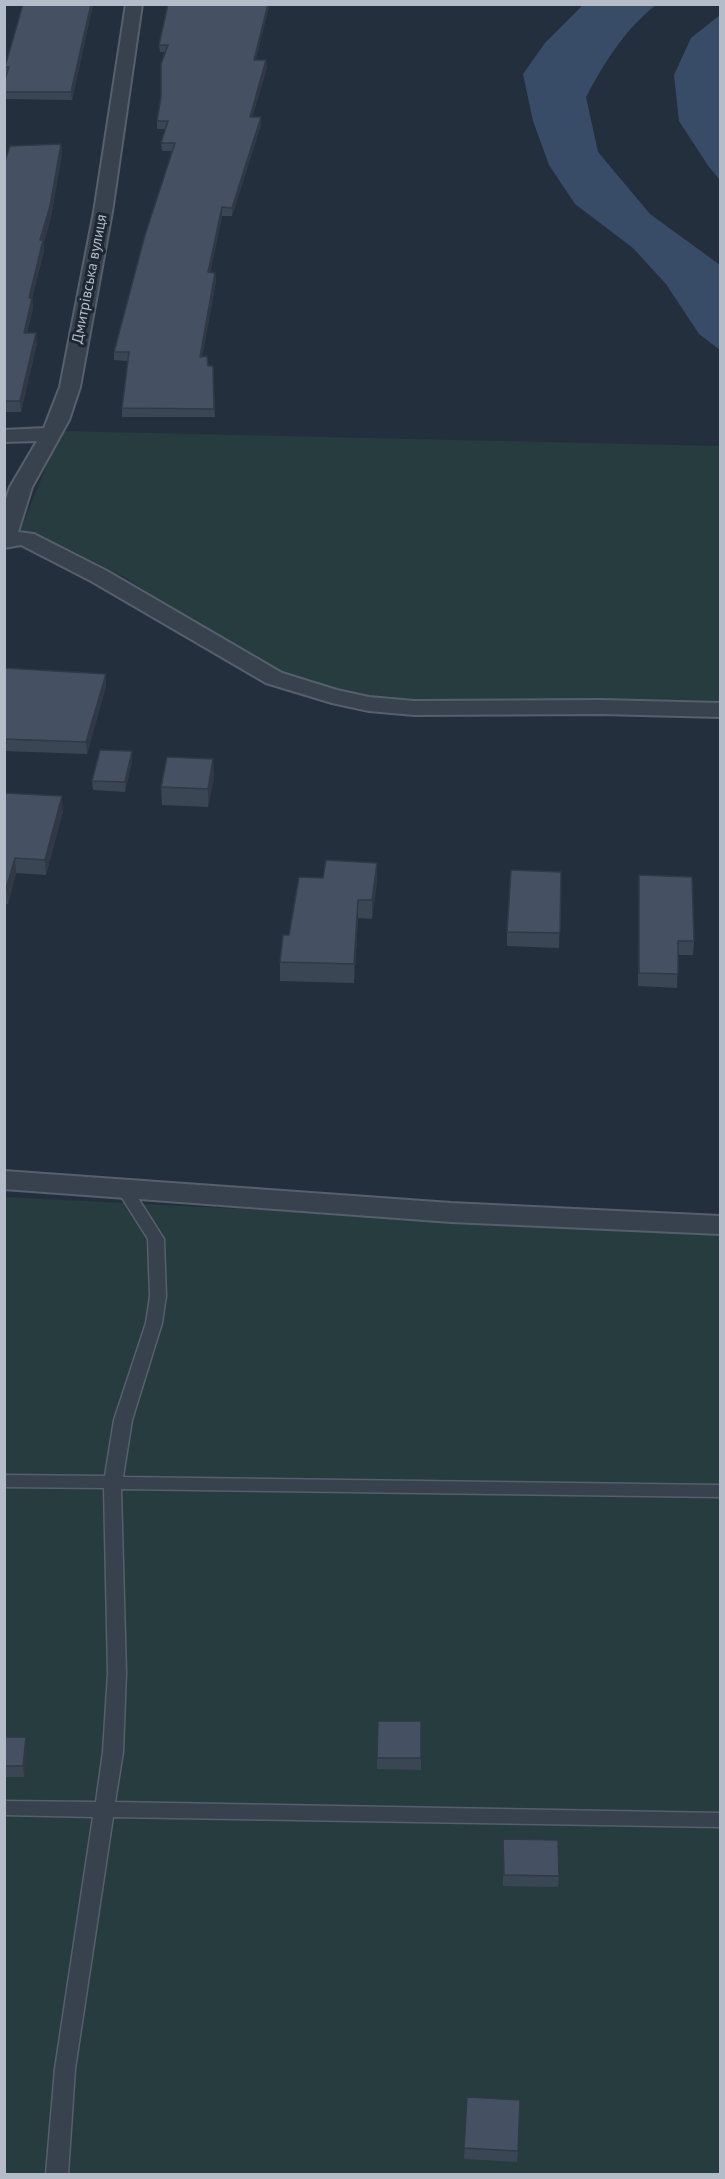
<!DOCTYPE html>
<html>
<head>
<meta charset="utf-8">
<style>
	body { margin:0 }
	#map { position:relative; width:725px; height:2179px; overflow:hidden; background:#242f3e; font-family:"PT Sans",sans-serif }
	canvas { display:block }
	.frame { position:absolute; inset:0; border:6px solid #b4bcc9; pointer-events:none }
</style>
</head>
<body>
<div id="map">
<canvas width="725" height="2179"></canvas>
<div class="frame"></div>
</div>
<script>
const ctx = document.querySelector('canvas').getContext('2d');
ctx.lineJoin = 'round';
function paint(path, color) { ctx.fillStyle = color; ctx.fill(path, 'evenodd'); }
function trace(path, color, width, dash) { ctx.strokeStyle = color; ctx.lineWidth = width; ctx.lineCap = dash ? 'butt' : 'round'; ctx.setLineDash(dash || []); ctx.stroke(path); }
function label(font, color, halo, rows, align = 'center') {
  ctx.font = font + ' "PT Sans",sans-serif'; ctx.lineWidth = 6; ctx.setLineDash([]); ctx.textBaseline = 'middle'; ctx.strokeStyle = halo; ctx.fillStyle = color; for (const [text, x, y, turn = 0] of rows) {
    ctx.save(); ctx.translate(x, y); ctx.rotate((+turn || 0) * Math.PI / 180); ctx.textAlign = isNaN(turn) ? turn : align; if (halo) ctx.strokeText(text, 0, 0); ctx.fillText(text, 0, 0); ctx.restore();
  }
}
paint(new Path2D(`
	M61,431L720,446V706L384,701L294,680L177,612L126,578L67,548L19,533Z
	M4,1197L720,1233V2174H5Z`), '#263c3f');
paint(new Path2D(`
	M583,5H656C625,29 604,63 586,97L598,152L650,214L720,265V350L699,334L666,284L633,248L575,204L549,165L533,121L523,74L545,43Z
	M720,15V180L709,167L679,121L674,75L691,38Z`), '#394c67');
const service = new Path2D(`
	M125,1185L131,1187L164,1239L166,1296L162,1323L132,1420L123,1477L720,1485V1497L121,1489L126,1673L123,1752L115,1802L720,1813V1827L113,1817L75,2069L68,2174H46L55,2069L93,1817L4,1815V1801L96,1802L103,1752L108,1673L104,1488L4,1487V1475L105,1476L114,1420L146,1323L150,1296L148,1239L117,1190Z`);
const minor = new Path2D(`
	M126,4H142L112,212L80,387L69,420L32,487L18,532L34,534L107,571L282,673L337,690L369,697L414,701L602,700L720,703V717L602,714L414,715L369,711L332,703L266,683L91,581L21,545L4,548V505L10,487L37,441L4,442V430L44,428L60,387L94,212Z
	M4,1171L451,1203L720,1216V1234L451,1222L4,1189Z`);
trace(service, '#565f6c', 3);
trace(minor, '#565f6c', 4);
paint(service, '#38414e');
paint(minor, '#38414e');
paint(new Path2D(`
	M93,4L72,100L4,99V82L7,74H5V67Z
	M168,4L256,60H266L267,68L252,117H261V125L232,216H222L210,273H215L216,281L202,357L208,366H213L215,417H122V408L128,361L114,360V352L173,151H162L161,143L166,129H157V121L161,97L165,52H160L159,45Z
	M61,144L62,154L51,217L44,242V251L32,298L33,308L27,333L37,343L21,412H4V164Z
	M4,669L106,686L87,754L4,751Z
	M132,751V761L125,792L93,790L92,781Z
	M213,759L214,777L208,807L162,805L161,787Z
	M4,793L63,811L46,875L16,873L8,904H4Z
	M377,863V881L372,919L358,918L354,983L280,981V962L289,935L323,878Z
	M561,872L559,948L507,946V932Z
	M639,875L694,941L693,955H678L677,988L638,986Z
	M378,1721H421V1770L377,1769Z
	M4,1737L27,1748L24,1777H4Z
	M503,1839L559,1876L558,1887L503,1886Z
	M467,2097L518,2151L517,2162L464,2159Z`), '#3b4654');
paint(new Path2D(`
	M91,4H93V5L72,100L71,92Z
	M268,4H270L254,67V60Z
	M266,60L267,68L250,125V117Z
	M261,117V125L232,216V208Z
	M61,144L62,154L51,217L44,242V251L29,308V298Z
	M222,207V216L208,281V272Z
	M215,273L216,281L200,365V357Z
	M32,298L33,308L24,343V333Z
	M36,333L37,343L21,412L20,401Z
	M106,674V686L87,754L86,742Z
	M132,751V761L125,792V782Z
	M213,759L214,777L208,807V789Z
	M62,796L63,811L46,875L45,860Z
	M15,858L16,873L8,904L6,889Z
	M377,863V881L372,919V900Z
	M358,900V918L354,983V964Z
	M26,1737L27,1748L24,1777L23,1766Z`), '#303945');
const building = new Path2D(`
	M23,4H91L71,92H4V82L9,67H5Z
	M168,4H268L254,60H266L250,117H261L232,208L222,207L208,272L215,273L200,357L207,356L208,366H213L214,409L122,408L129,352H114L145,235L175,143H161L168,121H157L161,97V64L168,45H159Z
	M61,144L50,206L40,240H43L29,298H32L24,333H36L20,401H4V164L10,146Z
	M5,668L106,674L86,742L4,739Z
	M100,750L132,751L125,782L92,781Z
	M167,757L213,759L208,789L161,787Z
	M4,793L62,796L45,860L15,858L6,889H4Z
	M326,860L377,863L372,900H358L354,964L280,962L283,935H289L299,877L323,878Z
	M511,870L561,872L560,933L507,932Z
	M639,875L692,877L694,941H678V974L639,973Z
	M378,1721H421V1758H377Z
	M4,1737H26L23,1766H4Z
	M503,1839L558,1840L559,1876L504,1875Z
	M467,2097L520,2100L518,2151L464,2148Z`);
paint(building, '#455162');
trace(building, '#303945', 1.5);
label('15px', '#b4bcc9', '#1d2633', [
	["Дмитрівська вулиця",90,279,-79]
]);
</script>
</body>
</html>
